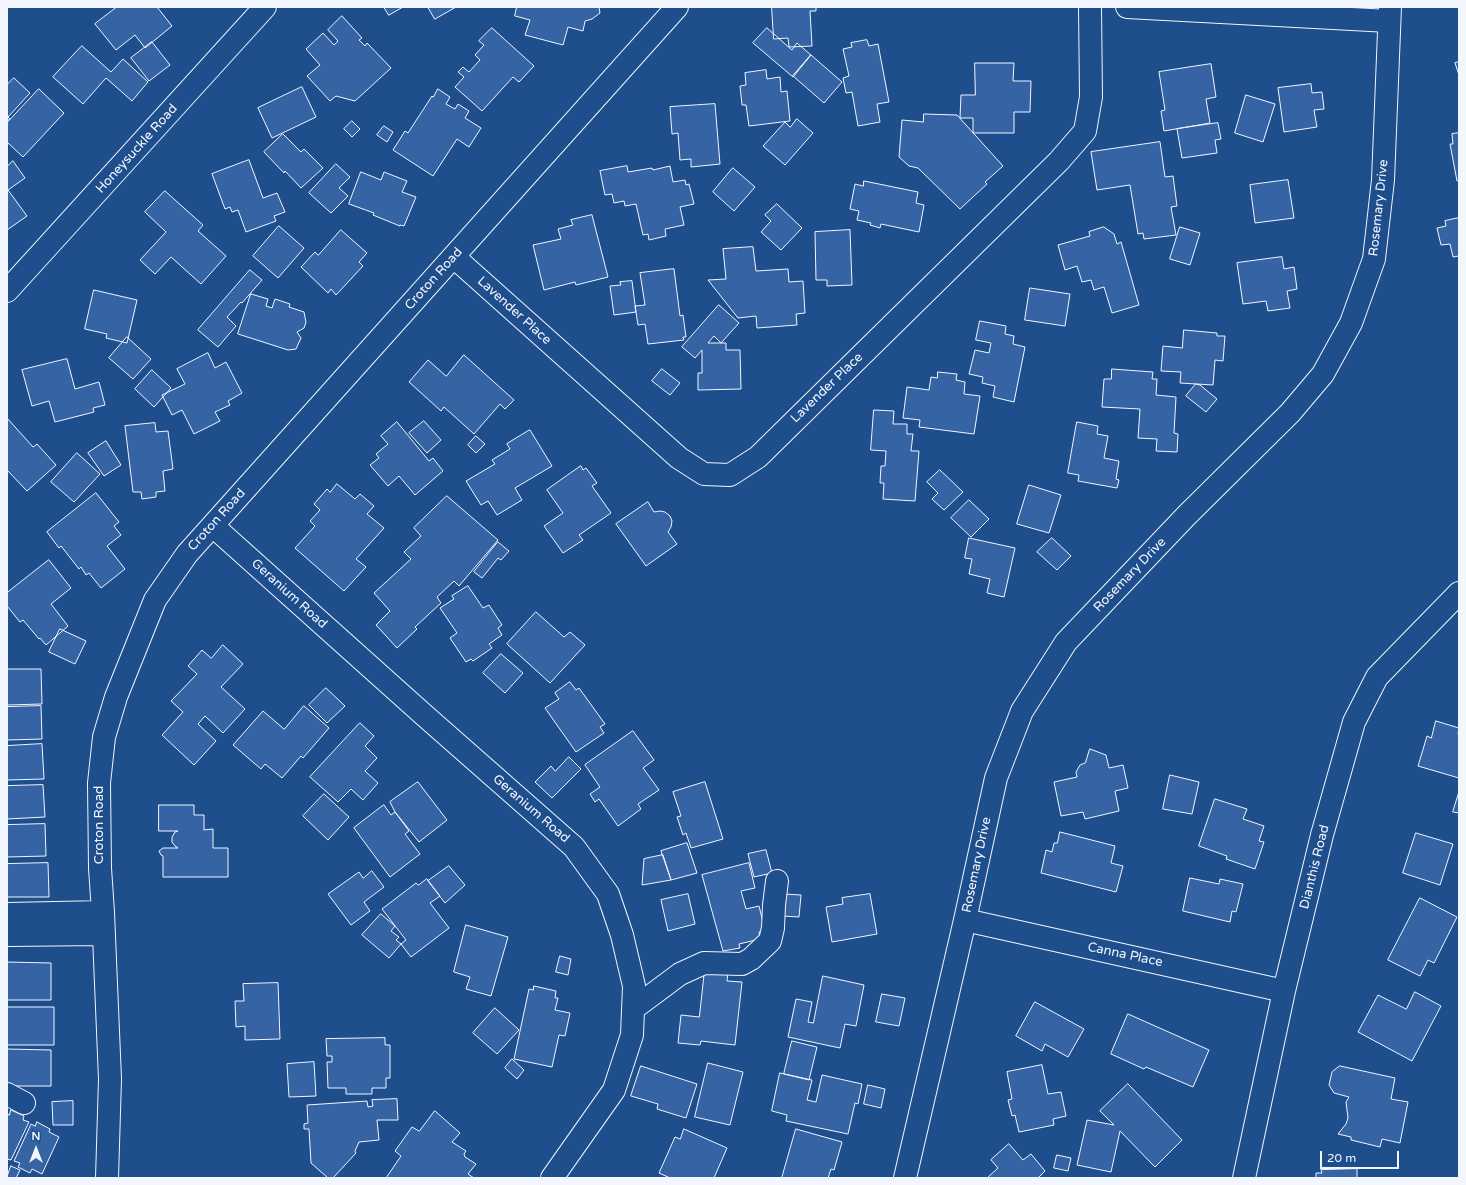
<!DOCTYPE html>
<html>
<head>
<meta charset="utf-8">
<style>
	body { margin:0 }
	#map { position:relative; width:1466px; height:1185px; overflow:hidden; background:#1f4e8c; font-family:"Varela Round",sans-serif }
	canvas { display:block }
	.frame { position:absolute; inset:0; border:8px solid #f2f6ff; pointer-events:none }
	.north { position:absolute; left:16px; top:1129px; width:40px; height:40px; -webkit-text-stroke:3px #1f4e8c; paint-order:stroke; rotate:0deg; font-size:11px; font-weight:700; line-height:16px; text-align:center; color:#f2f6ff }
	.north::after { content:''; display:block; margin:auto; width:14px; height:18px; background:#f2f6ff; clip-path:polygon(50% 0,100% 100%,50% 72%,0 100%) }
	.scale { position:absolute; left:1320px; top:1151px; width:79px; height:18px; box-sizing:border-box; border:2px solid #f2f6ff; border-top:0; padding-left:5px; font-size:12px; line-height:14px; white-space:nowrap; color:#f2f6ff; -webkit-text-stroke:3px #1f4e8c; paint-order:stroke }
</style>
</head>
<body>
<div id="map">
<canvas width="1466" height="1185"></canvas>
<div class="frame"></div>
<div class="north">N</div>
<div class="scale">20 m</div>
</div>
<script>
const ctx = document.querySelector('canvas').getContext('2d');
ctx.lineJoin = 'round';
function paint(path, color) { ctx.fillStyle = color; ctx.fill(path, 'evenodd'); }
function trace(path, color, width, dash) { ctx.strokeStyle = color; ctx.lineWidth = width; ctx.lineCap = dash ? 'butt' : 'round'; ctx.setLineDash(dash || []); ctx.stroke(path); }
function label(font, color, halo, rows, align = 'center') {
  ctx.font = font + ' "Varela Round",sans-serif'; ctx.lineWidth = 3; ctx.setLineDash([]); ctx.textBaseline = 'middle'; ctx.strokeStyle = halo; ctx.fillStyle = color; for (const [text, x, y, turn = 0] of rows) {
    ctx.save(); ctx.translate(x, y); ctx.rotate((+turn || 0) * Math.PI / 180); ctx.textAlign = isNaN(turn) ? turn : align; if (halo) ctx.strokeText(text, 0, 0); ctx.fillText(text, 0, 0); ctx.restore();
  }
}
const building = new Path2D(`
	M117,7H157L172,26L145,48L135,35L116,50L95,24Z
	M384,7H403L389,15Z
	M428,7H456L435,19Z
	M517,7H599L600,13L592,19L585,21L583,31L568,27L563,45L525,35L530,20L515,16Z
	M772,7H816V11H810L812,46L789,47L788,38L774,39Z
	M342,16L362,38L359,40L365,46L367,43L391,68L355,101L336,96L330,101L307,76L320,65L306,49L323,33L334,45L338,41L328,30Z
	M492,28L534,66L519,82L513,77L482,111L455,87L464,77L458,72L463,67L469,72L480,60L475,55L484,45L479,41Z
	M767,28L792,50L797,43L811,55L793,77L753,43Z
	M867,40L869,46L878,44L889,102L877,104L880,122L858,126L852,92L846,93L843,78L849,76L843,49L852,47L851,43Z
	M152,42L170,65L149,81L131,58Z
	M82,46L111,72L123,59L148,82L132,101L106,78L83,104L53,77Z
	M811,55L842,82L824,103L793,76Z
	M1459,62V75L1455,63Z
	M975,63H1014L1013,81H1031L1030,112H1014V133H973V118H960L961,95H975Z
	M1211,64L1216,97L1206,99L1210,123L1164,131L1161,111L1165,110L1159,72Z
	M766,70L767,79L780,77L781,92L787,91L790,121L749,126L746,105H742L740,86L746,85L745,73Z
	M14,78L30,93L8,117L10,119L7,121V85Z
	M1311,84L1312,93L1322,92L1324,109L1314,110L1317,127L1284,132L1278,88Z
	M302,87L316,117L272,138L258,108Z
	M39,89L64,113L23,157L7,142V123Z
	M438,89L450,97L446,104L455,109L458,104L469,111L465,118L481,128L469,147L457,139L433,176L393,150L405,131L408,133L432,96L433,97Z
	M1246,95L1275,104L1263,142L1235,133Z
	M715,104L720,164L691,167V159L680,160L678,133L672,134L670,107Z
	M924,114L957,115L1003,166L985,182L987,184L960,209L918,168L909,166L899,157L902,120L923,122Z
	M797,119L813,133L785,165L763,146L785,122L790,127Z
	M352,121L360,129L352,137L344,129Z
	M1218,123L1221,139L1215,140L1217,153L1182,158L1177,129Z
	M384,126L393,132L387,142L377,135Z
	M1459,133V180L1457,181L1450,144H1453L1452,134Z
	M283,134L301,152L304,149L323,168L301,188L285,171L284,173L264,152Z
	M1160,142L1165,177L1173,176L1177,206L1171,207L1176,235L1144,239L1143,233L1138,234L1130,185L1097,190L1091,152Z
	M249,160L263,198L277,193L285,212L274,216L276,221L246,232L238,210L232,212L230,207L225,209L212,174Z
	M13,161L25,178L8,190L27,216L7,230V164L8,165Z
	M336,164L350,177L339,188L348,196L331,213L309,193Z
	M627,166L628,172L652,168L653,170L670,166L673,182L685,180L686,185L689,184L694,204L680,207L684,225L665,229L666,236L649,240L648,234L643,235L636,204L625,206L624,201L614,203L612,194L605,195L600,171Z
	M733,168L755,187L734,211L713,192Z
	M361,172L381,180L384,172L407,181L402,192L416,197L404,226L400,225V226L373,215L374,213L349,204Z
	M1288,180L1294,218L1255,223L1250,185Z
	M864,181L918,192L916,203L924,205L919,232L881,224L880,228L870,225L871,223L857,220L859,211L850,209L855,184L863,186Z
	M165,191L203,225L198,231L226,256L201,284L171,257L155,274L140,260L166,232L145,212Z
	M777,204L802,228L781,250L761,232L771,221L765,215Z
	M592,215L608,277L576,285L575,282L544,290L533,245L561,239L558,229L573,225L571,220Z
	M1459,218V256L1453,257L1450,244L1441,245L1437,228L1446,226L1445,221Z
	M279,226L304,248L278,278L253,256Z
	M1104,227L1114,234L1117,244L1121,242L1139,305L1112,313L1104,287L1094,290L1091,280L1082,282L1077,266L1065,270L1058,245L1090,236L1089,232Z
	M1180,227L1200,233L1190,265L1170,259Z
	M341,230L367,253L359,262L363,266L336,295L331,289L328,293L301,267L315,252L318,255Z
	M850,230L852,285L827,286V280H816L815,232Z
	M753,247L756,271L788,269L789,282L803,281L805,313L796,314L797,325L757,328L756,316L738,318L708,280L726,279L723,249Z
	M1282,257L1284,269L1294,267L1297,289L1287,291L1290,308L1268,311L1266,301L1243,304L1237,263Z
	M674,269L680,316L683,315L686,337H683L684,340L648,344L645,324L638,325L635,306L645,305L640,273Z
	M250,270L262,280L242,303L241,302L227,317L236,326L218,347L198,330Z
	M632,281L636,312L614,315L610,286L621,285L620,282Z
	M1030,288L1070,294L1065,326L1025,320Z
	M94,290L137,300L127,343L106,338L107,334L85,329Z
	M251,294L268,299L266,306L272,308L275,299L290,304L289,307L304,312L306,322L304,328L297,332L301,338L296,349L288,350L238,334Z
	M719,305L739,323L721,343L714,336L708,343H726V350H740L741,389L698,390V373H702V350L695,358L682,347Z
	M980,321L1006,326L1005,334L1014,336L1013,344L1025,347L1014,402L993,397L995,386L982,383L983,377L969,374L975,350L989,353L991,343L976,340Z
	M1184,330L1217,333V336H1225L1223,361L1215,360L1213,385L1180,383L1181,372L1161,371L1163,346L1182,348Z
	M127,337L151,359L133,379L109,358Z
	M208,353L215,368L226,362L242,393L228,401L230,405L215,412L220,421L194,434L182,410L172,415L162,395L185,384L177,369Z
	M464,355L514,400L505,409L500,404L474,434L444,407L441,411L409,382L428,360L446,376Z
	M67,359L75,389L99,382L105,405L93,408L94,412L55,422L49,401L32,406L22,370Z
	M662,369L680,383L670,395L652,381Z
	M1112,369L1153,372L1152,379H1157L1156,395L1176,397L1174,433L1178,434L1177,452L1156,451L1157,439L1138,438L1140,409L1102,407L1104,379H1111Z
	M152,370L171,388L154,407L135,389Z
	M938,372L957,374L956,380L965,382L964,394L980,396L974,434L919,427L920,420L903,418L907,387L929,390L931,377L937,378Z
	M1196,384L1200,385L1217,399L1206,412L1186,396Z
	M874,410L894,411L893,424H907V434H913L911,451H919L915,501L883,499L884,483H880L881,466H885L886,451L871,450Z
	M7,418L33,447L37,444L56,465L27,491L7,470Z
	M424,421L441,440L427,453L409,433Z
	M397,422L429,461L433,458L443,471L415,495L399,476L388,486L370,465L379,458L376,454L388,444L381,436Z
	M1077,422L1098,426L1097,434L1108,436L1104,458L1119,461L1116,479L1119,480L1117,488L1078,481L1079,475L1068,473Z
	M155,423L156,432L168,431L173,469L163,471L165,491L156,492V497L142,499L141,492H133L125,426Z
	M530,430L552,466L515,488L522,500L497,515L488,501L481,505L466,481L495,464L492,460L510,449L507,444Z
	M476,436L485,444L476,453L468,445Z
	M106,441L121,465L104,476L88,453Z
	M77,453L100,474L74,502L51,482Z
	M581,466L583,470L586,468L597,483L592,486L611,513L579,535L583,540L563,553L544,526L563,513L547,490Z
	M940,470L963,492L944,510L932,499L938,493L927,482Z
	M337,484L355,499L360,494L374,506L367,514L384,528L356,559L366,567L344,591L295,548L315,526L310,521L320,510L314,504L327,489L330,492Z
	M1029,485L1061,495L1049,533L1017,524Z
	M96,493L119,522L114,526L121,535L107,546L125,569L101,588L89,573L86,575L81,567L79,569L61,546L59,548L47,532Z
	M447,496L498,540L459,586L454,581L437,597L441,603L415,627L417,629L397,648L376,625L390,611L374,593L411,559L404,552L421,536L414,528Z
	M969,500L989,519L971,537L951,518Z
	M648,502L654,512L660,511L665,512L670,516L672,521L671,527L668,532L677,544L646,566L616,524Z
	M969,538L1015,548L1004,597L987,593L990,579L969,574L972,559L965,558Z
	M1052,538L1071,556L1057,570L1037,552Z
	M498,542L509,551L501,560L498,558L482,578L474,572Z
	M49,560L71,588L51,604L68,626L46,645L40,638L39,639L23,620L20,622L7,606V593Z
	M468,586L483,608L489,605L502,625L498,628L502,635L489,644L492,648L473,661L471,659L466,662L450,638L457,633L440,608L454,599L452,596Z
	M536,612L564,637L570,632L585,645L550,683L507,644Z
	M60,629L86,641L75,664L49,652Z
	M223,645L243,664L221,687L245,709L223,733L205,716L198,724L216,741L194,765L162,735L183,712L171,701L197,674L188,666L202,650L211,658Z
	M501,654L523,673L505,693L483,673Z
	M7,669H41L42,704L7,705Z
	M570,682L576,690L579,688L605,724L600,727L604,733L576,752L545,708L559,699L555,693Z
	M326,688L345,706L327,723L309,705Z
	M41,706L42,739L7,740V707Z
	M304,706L329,728L303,758L301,756L282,778L265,764L261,769L233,745L263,711L284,729Z
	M1436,721L1459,728L1458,734H1459V778L1418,766L1427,736L1431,738Z
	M360,723L374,736L365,746L377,758L365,771L378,783L363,800L351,789L338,802L310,777Z
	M633,731L654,760L643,768L659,790L638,804L641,809L618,826L599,799L595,802L590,794L600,787L585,765Z
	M42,744L44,779L7,780V746Z
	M1090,749L1106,755L1109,768L1123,765L1128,788L1115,791L1119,811L1085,819L1083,812L1061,816L1054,782L1077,777L1076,772L1080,765L1085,763Z
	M569,757L581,769L552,798L535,782L551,766L555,771Z
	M1170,775L1199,782L1192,814L1163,809Z
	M418,782L447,820L419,842L395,812L390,802Z
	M705,782L723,839L691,848L686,833L683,835L677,817L681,816L673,792Z
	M43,785L45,817L7,819V786Z
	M1459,792V813L1453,812Z
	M324,794L349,817L328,840L303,816Z
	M1215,799L1247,809L1243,819L1264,826L1259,841L1264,842L1255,869L1226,859L1227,856L1199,846Z
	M159,805H194V815H204V830L213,829V848H228V877H163V856L161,855L159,851L163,848H178L175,846L172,842V837L175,832L178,831H159Z
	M384,805L391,815L395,812L409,831L405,834L420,854L390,877L354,828Z
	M45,824L46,856L7,857V825Z
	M1060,832L1115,846L1111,863L1123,866L1116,892L1041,873L1046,850L1052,852L1054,843H1057Z
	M1416,833L1453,844L1440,885L1403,873Z
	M687,843L697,873L671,880L661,851Z
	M766,850L772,873L754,877L748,854Z
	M663,855L671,880L642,885L644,859Z
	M48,863L49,897H7V864Z
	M749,863L755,888L741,891L746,909L759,906L765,930L759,932L760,939L739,944L740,948L723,951L702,875Z
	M449,866L465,885L445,903L428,881Z
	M372,871L384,887L364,902L370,911L351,925L328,894L359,872L363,878Z
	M1190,878L1219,884L1220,879L1243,884L1236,912L1232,911L1230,922L1183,911Z
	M427,879L440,896L430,903L449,928L411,957L401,944L406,940L382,909L416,883L418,885Z
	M688,894L695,924L668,931L661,900Z
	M784,894L801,895L799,917L782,916Z
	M870,894L877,934L832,942L826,907L843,904L842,898Z
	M1420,898L1457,917L1434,963L1428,960L1420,976L1388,960Z
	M381,914L395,926L391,931L399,937L396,940L401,944L389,958L362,935Z
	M466,925L508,937L491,996L466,989L470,977L454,972Z
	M560,956L571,959L568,975L556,972Z
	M7,962L51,963V1000H7Z
	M705,969L728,972L727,981L742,982L735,1045L701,1041L700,1045L678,1043L681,1015L699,1017Z
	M823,976L864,985L856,1026L845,1024L840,1048L788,1037L796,999L812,1002L808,1022L813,1023Z
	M278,983L280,1039L245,1040V1026L236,1027L235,1001H244L243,984Z
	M534,986L556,991L555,998H558L555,1010L570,1013L565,1036L559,1035L552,1067L514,1059L529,989L533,990Z
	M1415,992L1441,1006L1412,1061L1358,1032L1378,995L1406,1009Z
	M882,994L905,998L899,1026L876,1022Z
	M1035,1002L1084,1029L1068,1057L1045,1044L1042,1051L1016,1036Z
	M7,1007H54V1045H7Z
	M495,1008L519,1030L497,1054L473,1033Z
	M1128,1014L1209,1050L1193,1087L1146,1067L1144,1069L1111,1054Z
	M385,1038V1045H390V1078H386V1088H372V1094H346V1088H328L327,1062H332V1056H327L326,1039Z
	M792,1041L817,1047L809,1080L784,1074Z
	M7,1049L51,1050V1086H7Z
	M512,1059L524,1070L517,1079L505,1068Z
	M314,1062L316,1096L289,1097L287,1064Z
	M708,1063L743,1072L730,1125L695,1117Z
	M1042,1065L1048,1094L1061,1092L1066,1116L1053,1119L1054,1125L1019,1132L1015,1115L1012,1116L1008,1100L1012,1099L1007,1072Z
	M641,1066L697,1084L686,1118L657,1109L658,1104L631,1096Z
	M1340,1066L1395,1078L1391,1099L1408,1102L1400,1143L1382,1139L1380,1147L1351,1140V1137L1338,1134L1346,1124L1348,1118L1346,1102L1349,1097L1334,1093L1329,1085L1332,1072Z
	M780,1073L812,1080L807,1100L816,1102L822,1075L862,1084L858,1104L855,1103L848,1134L786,1121L787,1115L772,1111Z
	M1128,1084L1182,1140L1155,1167L1120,1131L1111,1172L1077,1165L1087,1120L1114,1125L1100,1111Z
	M868,1085L885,1089L881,1108L864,1104Z
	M397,1099L398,1120H377L379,1140L359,1142L355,1151L356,1153L333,1178H328L311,1163L309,1129H304V1124L308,1123L307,1105L367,1101L368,1107L373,1106L372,1100Z
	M73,1101V1125H53L52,1102Z
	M11,1110L24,1116L23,1120L29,1122L11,1160L7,1159V1114L9,1115Z
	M435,1111L460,1133L452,1142L466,1151L464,1154L465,1157L476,1164L468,1174L474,1178H386L401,1156L395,1151L412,1127L419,1131Z
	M37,1122L50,1129L49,1132L59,1137L42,1174L32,1169L30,1173L18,1167L20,1163L14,1161L31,1124L35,1126Z
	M684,1129L727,1148L714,1178H670L659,1173L675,1137L680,1139Z
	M796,1129L842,1142L834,1170L831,1169L828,1178H782Z
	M1009,1144L1023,1160L1031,1154L1045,1171L1038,1178H987L998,1168L991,1160Z
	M1057,1155L1071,1158L1068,1171L1054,1168Z
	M11,1166L20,1170L16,1178H7Z
	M1357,1169V1178H1316V1173H1322L1321,1170Z`);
paint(building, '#3563a3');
trace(building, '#f2f6ff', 1);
const street = new Path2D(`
	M1127,7L1389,21
	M454,257L679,458L704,474L730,475L758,457L1059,161L1085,131L1091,97L1090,7
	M7,291L265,7
	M213,526L424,715L574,847L608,894L622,935L634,986L632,1035L614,1090L552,1178
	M7,914L103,912
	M965,920L1284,991
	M7,935L104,934
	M633,1009L680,974L704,963L742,964L751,959L770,941L773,928L774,905L777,881
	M7,1094L24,1103
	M107,1178L110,1079L103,912L100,868L99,783L104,737L116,697L155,600L187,554L677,7
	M905,1178L965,920L996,778L1022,711L1066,642L1187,515L1290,413L1323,374L1351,323L1374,259L1383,180L1390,7
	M1244,1178L1284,991L1322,835L1354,722L1377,677L1459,593`);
trace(street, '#f2f6ff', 24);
trace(street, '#1f4e8c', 22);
label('13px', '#f2f6ff', '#1f4e8c', [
	["Honeysuckle Road",137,149,-48],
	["Rosemary Drive",1379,208,-84],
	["Croton Road",434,279,-48],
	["Lavender Place",514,311,42],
	["Lavender Place",827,388,-44],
	["Croton Road",217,520,-48],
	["Rosemary Drive",1130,575,-46],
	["Geranium Road",289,594,42],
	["Geranium Road",531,809,41],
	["Croton Road",100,825,-90],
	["Rosemary Drive",977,865,-78],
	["Dianthis Road",1315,867,-76],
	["Canna Place",1125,955,12]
]);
</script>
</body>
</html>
